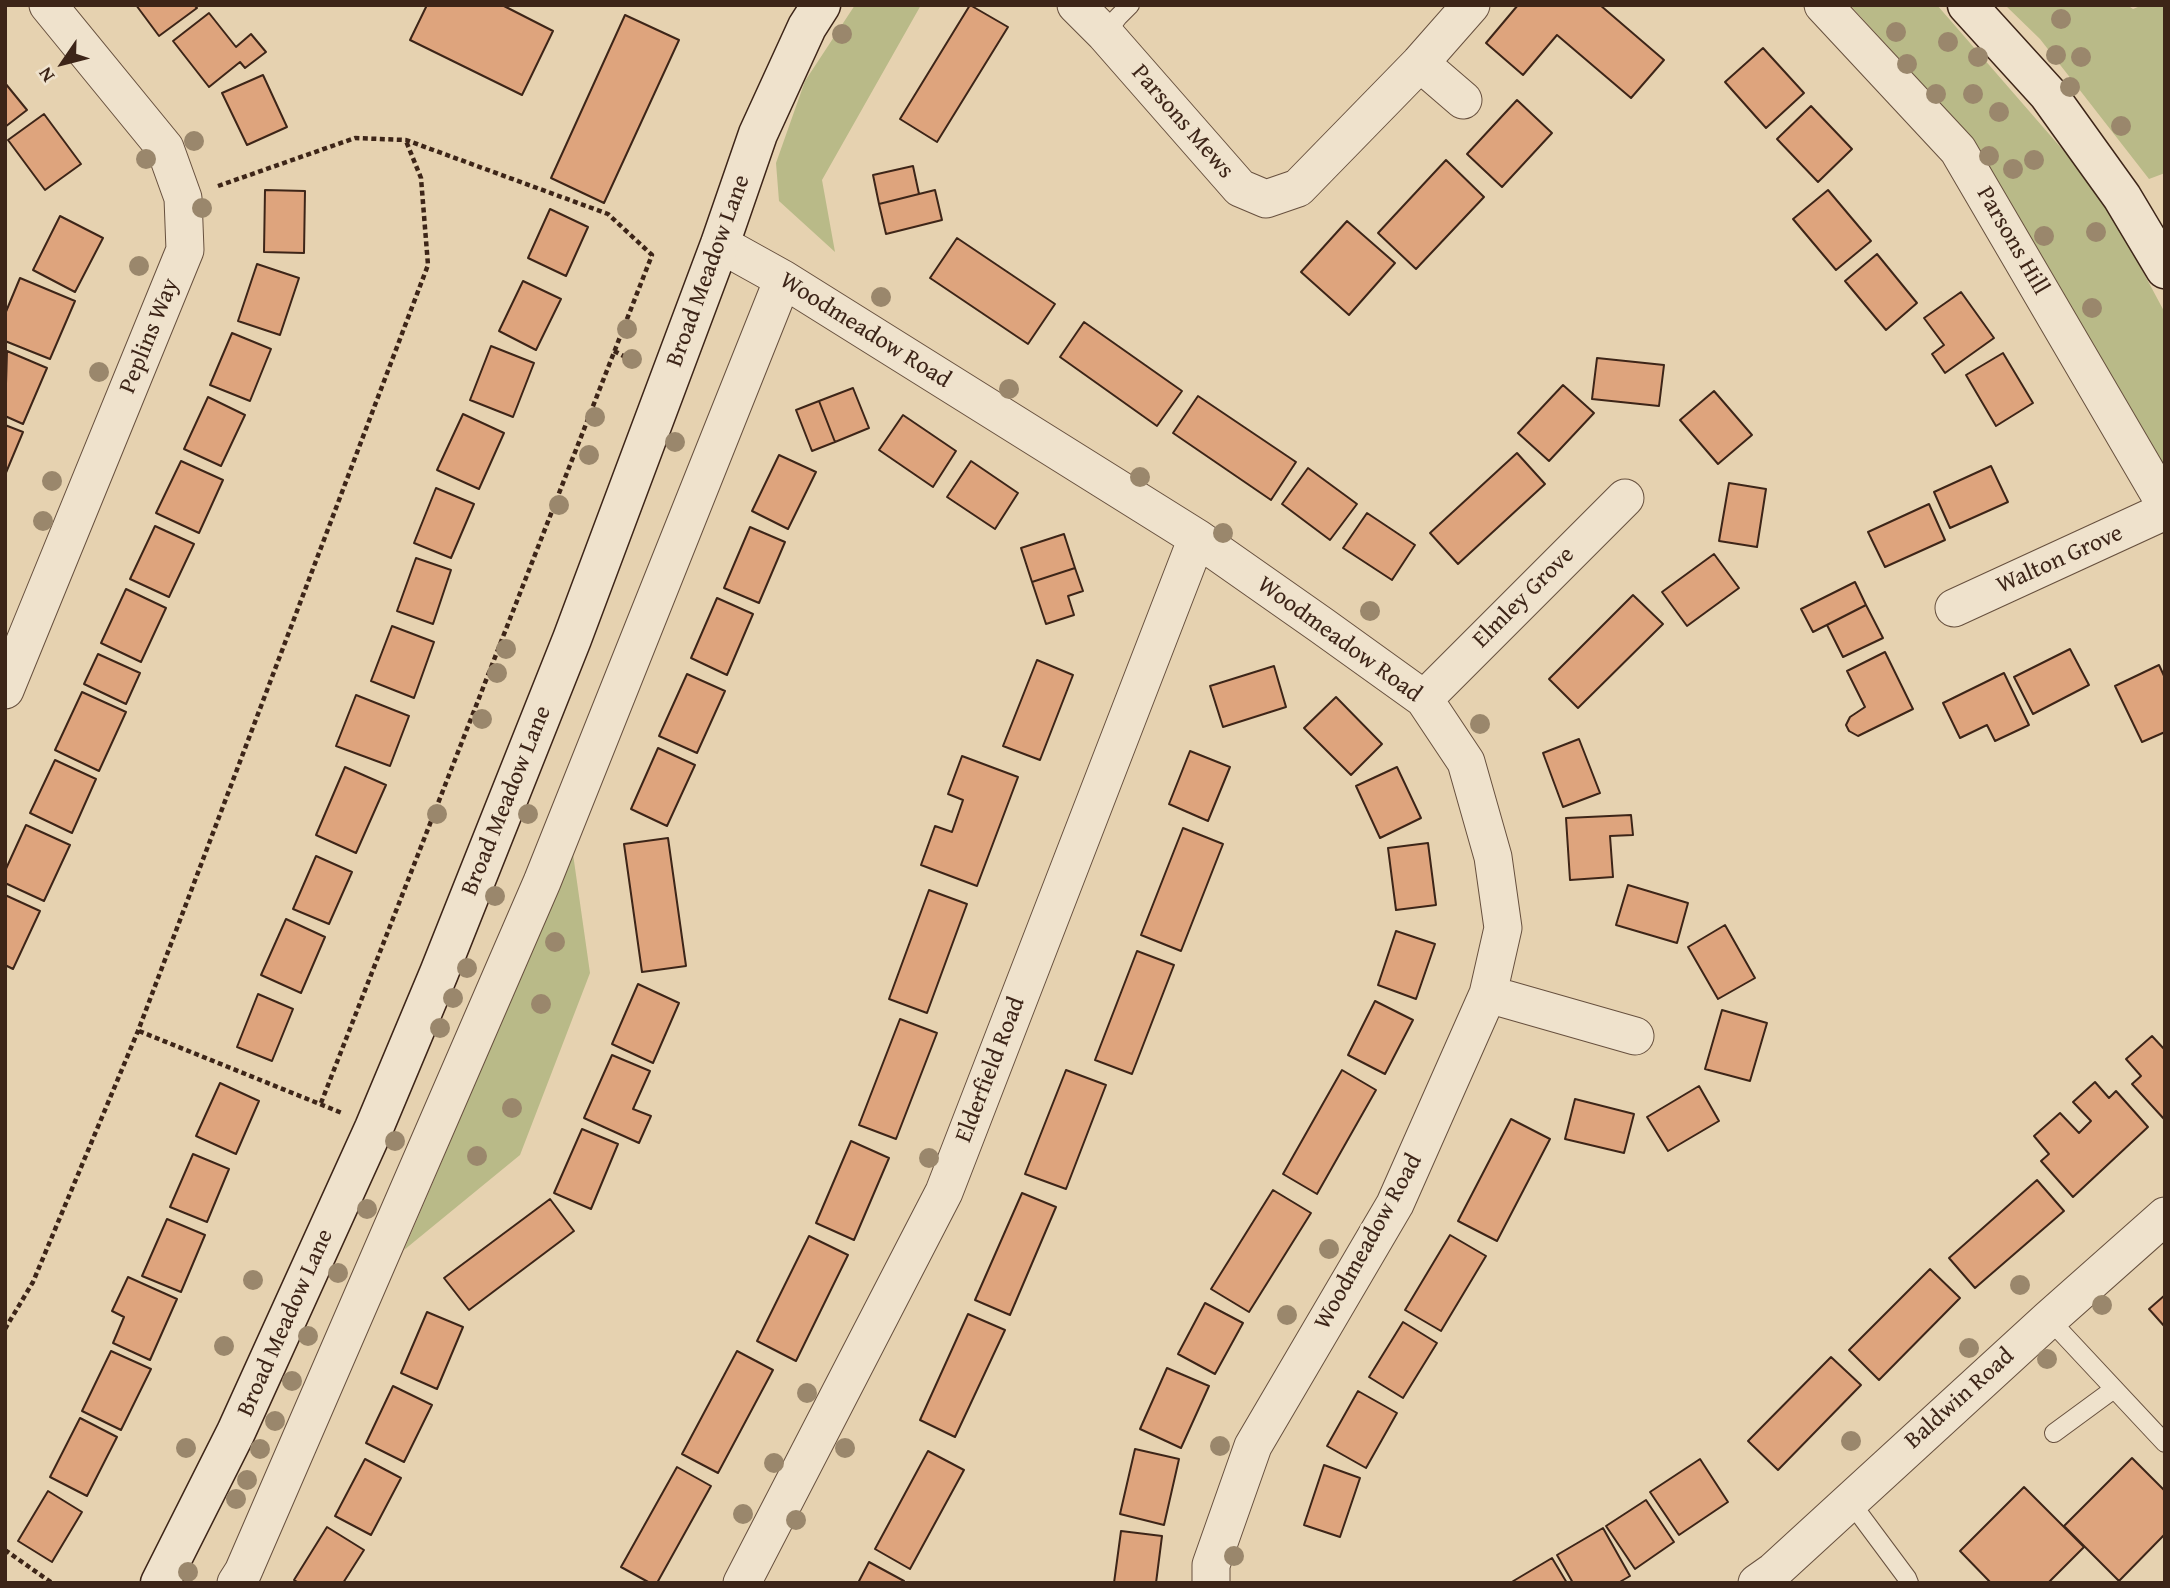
<!DOCTYPE html>
<html>
<head>
<meta charset="utf-8">
<style>
	body { margin:0 }
	#map { position:relative; width:2170px; height:1588px; overflow:hidden; background:#e6d2b0; font-family:"Gentium Book Plus",serif }
	canvas { display:block }
	.frame { position:absolute; inset:0; border:7px solid #3d2518; pointer-events:none }
	.north { position:absolute; left:28px; top:28px; width:70px; height:70px; -webkit-text-stroke:5px #efe2cc; paint-order:stroke; rotate:235deg; font-size:19px; font-weight:700; line-height:28px; text-align:center; color:#3d2518 }
	.north::after { content:''; display:block; margin:auto; width:24px; height:32px; background:#3d2518; clip-path:polygon(50% 0,100% 100%,50% 72%,0 100%) }
</style>
</head>
<body>
<div id="map">
<canvas width="2170" height="1588"></canvas>
<div class="frame"></div>
<div class="north">N</div>
</div>
<script>
const ctx = document.querySelector('canvas').getContext('2d');
ctx.lineJoin = 'round';
function paint(path, color) { ctx.fillStyle = color; ctx.fill(path, 'evenodd'); }
function trace(path, color, width, dash) { ctx.strokeStyle = color; ctx.lineWidth = width; ctx.lineCap = dash ? 'butt' : 'round'; ctx.setLineDash(dash || []); ctx.stroke(path); }
function label(font, color, halo, rows, align = 'center') {
  ctx.font = font + ' "Gentium Book Plus",serif'; ctx.lineWidth = 7; ctx.setLineDash([]); ctx.textBaseline = 'middle'; ctx.strokeStyle = halo; ctx.fillStyle = color; for (const [text, x, y, turn = 0] of rows) {
    ctx.save(); ctx.translate(x, y); ctx.rotate((+turn || 0) * Math.PI / 180); ctx.textAlign = isNaN(turn) ? turn : align; if (halo) ctx.strokeText(text, 0, 0); ctx.fillText(text, 0, 0); ctx.restore();
  }
}
paint(new Path2D(`
	M855,5H921L822,180L835,252L779,201L776,163L805,81Z
	M1850,5H1937L2102,195L2165,313V476L1967,133Z
	M2005,5H2127L2133,9L2143,5H2165V173L2149,179L2040,39Z
	M573,854L590,973L520,1155L404,1250Z`), '#b9ba88');
const building = new Path2D(`
	M136,5H194L197,8L159,36Z
	M427,5H502L553,31L522,95L410,40Z
	M970,5L1008,27L937,142L900,119Z
	M1518,5H1600L1664,60L1631,98L1557,35L1523,75L1486,43Z
	M209,13L236,47L251,34L266,52L245,68L240,62L209,87L173,41Z
	M625,15L679,40L604,203L551,178Z
	M1763,48L1804,93L1766,128L1725,82Z
	M263,75L287,127L247,145L222,93Z
	M5,83L27,110L5,127Z
	M1517,100L1552,133L1502,187L1467,154Z
	M1811,106L1852,149L1818,182L1777,139Z
	M44,114L81,164L45,190L8,140Z
	M1446,160L1484,197L1416,269L1378,233Z
	M913,166L919,194L879,204L873,175Z
	M265,190L305,191L304,253L264,252Z
	M935,190L942,220L886,234L879,204Z
	M1828,190L1871,241L1836,270L1793,219Z
	M550,209L588,227L566,276L528,258Z
	M60,216L103,238L75,292L33,270Z
	M1347,221L1395,263L1349,315L1301,272Z
	M957,238L1055,304L1028,344L930,278Z
	M1877,254L1917,303L1886,330L1845,281Z
	M257,264L299,278L280,335L238,321Z
	M20,278L75,301L50,359L5,341V314Z
	M523,281L561,299L536,350L499,331Z
	M1961,292L1994,338L1945,373L1932,354L1944,345L1924,318Z
	M1084,322L1182,391L1157,426L1060,357Z
	M232,333L271,349L250,401L210,385Z
	M491,346L534,363L513,417L470,400Z
	M7,351L47,368L23,424L5,416Z
	M2003,353L2033,403L1996,426L1966,375Z
	M1597,358L1664,365L1659,406L1592,399Z
	M1563,385L1594,413L1549,461L1518,433Z
	M853,388L869,428L835,442L819,401Z
	M1714,391L1752,435L1718,464L1680,420Z
	M1198,396L1296,462L1271,500L1173,433Z
	M208,397L245,415L221,466L184,449Z
	M819,401L835,442L812,451L796,410Z
	M463,414L504,433L479,489L437,470Z
	M903,415L956,451L933,487L879,450Z
	M5,425L23,432L5,475Z
	M1517,453L1545,484L1458,564L1430,533Z
	M779,455L816,472L788,529L752,511Z
	M181,461L223,480L199,533L156,513Z
	M971,461L1018,493L995,529L947,497Z
	M1991,466L2008,502L1950,528L1934,492Z
	M1308,468L1357,504L1330,540L1282,504Z
	M1729,483L1766,489L1757,547L1719,541Z
	M436,488L474,504L451,558L414,543Z
	M1929,504L1945,540L1885,567L1868,532Z
	M1367,513L1415,545L1392,580L1343,548Z
	M155,526L194,544L169,597L130,579Z
	M750,527L785,542L759,603L724,588Z
	M1064,534L1075,568L1032,582L1021,548Z
	M1714,554L1739,588L1687,626L1662,592Z
	M416,558L451,570L433,624L397,611Z
	M1075,568L1083,591L1068,596L1074,615L1046,624L1032,582Z
	M1855,582L1866,605L1813,632L1801,609Z
	M126,589L166,608L141,662L101,643Z
	M1633,595L1663,624L1578,708L1549,679Z
	M717,598L753,614L727,675L691,658Z
	M1866,605L1883,638L1843,657L1827,625Z
	M392,626L434,642L414,698L371,681Z
	M2070,649L2089,685L2033,714L2014,677Z
	M1885,652L1913,709L1858,736L1849,731L1846,725L1850,717L1865,707L1847,671Z
	M98,654L140,673L126,704L84,684Z
	M1037,660L1073,675L1040,760L1003,746Z
	M2159,665L2165,678V732L2142,742L2115,686Z
	M1274,666L1286,707L1223,727L1210,686Z
	M2004,673L2029,725L1995,741L1987,725L1960,738L1943,703Z
	M687,674L725,691L697,753L659,736Z
	M82,692L126,712L99,771L55,750Z
	M356,695L409,716L390,766L336,746Z
	M1336,697L1382,744L1351,775L1304,728Z
	M1579,739L1600,793L1563,807L1543,753Z
	M658,748L695,765L667,826L631,809Z
	M1190,751L1230,767L1208,821L1169,804Z
	M962,756L1018,777L977,886L921,865L935,826L952,832L963,800L948,794Z
	M55,760L96,779L72,833L30,813Z
	M345,767L386,785L356,853L316,835Z
	M1397,767L1421,818L1380,838L1356,786Z
	M1631,815L1633,835L1610,836L1613,877L1570,880L1566,818Z
	M26,825L70,845L44,901L5,883V871Z
	M1183,828L1223,844L1181,951L1141,935Z
	M668,838L686,966L642,972L624,844Z
	M1428,843L1436,905L1396,910L1388,848Z
	M316,856L352,872L329,924L293,909Z
	M1628,885L1688,903L1677,943L1616,925Z
	M929,890L967,904L927,1013L889,999Z
	M5,895L40,911L13,969L5,965Z
	M286,919L325,937L301,993L261,975Z
	M1725,925L1755,978L1718,999L1688,947Z
	M1396,931L1435,944L1416,999L1378,985Z
	M1137,951L1174,965L1132,1074L1095,1060Z
	M638,984L679,1003L653,1063L612,1044Z
	M258,994L293,1009L272,1061L237,1047Z
	M1375,1001L1413,1020L1385,1074L1348,1055Z
	M1722,1010L1767,1023L1750,1081L1705,1069Z
	M900,1019L937,1033L896,1139L859,1125Z
	M2152,1036L2165,1050L2164,1119L2132,1084L2141,1076L2126,1059Z
	M612,1055L650,1071L633,1109L651,1116L639,1143L584,1118Z
	M1066,1070L1106,1085L1066,1189L1025,1174Z
	M1342,1070L1376,1090L1317,1194L1283,1174Z
	M2095,1082L2109,1098L2116,1091L2148,1127L2073,1197L2041,1161L2049,1154L2034,1136L2060,1113L2079,1133L2091,1121L2073,1102Z
	M220,1083L259,1101L236,1154L196,1136Z
	M1699,1086L1719,1121L1668,1151L1647,1117Z
	M1575,1099L1634,1114L1624,1153L1565,1139Z
	M1511,1119L1550,1139L1497,1241L1458,1221Z
	M582,1129L618,1144L591,1209L554,1193Z
	M851,1141L889,1158L854,1240L816,1223Z
	M193,1154L229,1169L207,1222L170,1207Z
	M2037,1180L2064,1211L1975,1288L1949,1258Z
	M1273,1190L1311,1213L1249,1312L1211,1289Z
	M1022,1193L1056,1207L1010,1315L975,1300Z
	M550,1199L574,1231L469,1310L444,1278Z
	M167,1219L205,1235L181,1292L142,1276Z
	M1450,1235L1486,1256L1441,1331L1405,1310Z
	M809,1236L848,1255L796,1361L757,1341Z
	M1930,1269L1960,1298L1879,1380L1849,1350Z
	M128,1277L177,1299L150,1360L113,1343L124,1317L112,1311Z
	M2165,1295V1327L2149,1309Z
	M1205,1303L1243,1323L1215,1374L1178,1354Z
	M427,1312L463,1327L437,1389L401,1373Z
	M968,1314L1005,1330L955,1437L920,1420Z
	M1403,1322L1437,1343L1403,1398L1369,1377Z
	M111,1351L151,1369L121,1430L82,1411Z
	M737,1351L773,1370L718,1473L682,1454Z
	M1831,1357L1861,1385L1778,1470L1748,1441Z
	M1167,1368L1209,1386L1181,1448L1140,1429Z
	M393,1386L432,1405L404,1462L366,1443Z
	M1358,1391L1397,1413L1366,1468L1327,1446Z
	M80,1418L117,1437L87,1496L50,1477Z
	M1135,1449L1179,1459L1164,1525L1120,1514Z
	M928,1451L964,1470L910,1569L875,1549Z
	M2132,1458L2165,1491V1534L2119,1581L2064,1526Z
	M365,1459L401,1478L371,1535L335,1516Z
	M1700,1459L1728,1502L1679,1535L1650,1492Z
	M1324,1465L1360,1478L1340,1537L1304,1525Z
	M677,1467L711,1486L657,1583H650L621,1567Z
	M2024,1487L2084,1547L2048,1583H1991L1960,1551Z
	M48,1491L82,1512L52,1562L18,1541Z
	M1646,1500L1674,1542L1635,1569L1606,1526Z
	M327,1527L364,1550L343,1583H299L294,1580Z
	M1603,1528L1630,1576L1618,1583H1573L1557,1555Z
	M1121,1531L1162,1536L1156,1583H1114Z
	M1552,1558L1567,1583H1510Z
	M869,1562L904,1581L903,1583H858Z`);
paint(building, '#dea47d');
trace(building, '#3d2518', 2);
const lane = new Path2D(`
	M1105,34L1118,17L1130,5
	M2049,1319L2165,1443
	M2054,1433L2114,1389
	M1849,1500L1907,1578L1909,1583`);
const street = new Path2D(`
	M1076,5L1105,34L1240,188L1266,199L1298,188L1420,63L1471,5
	M1823,5L1958,150L2165,504
	M1420,63L1463,100
	M720,244L783,279L1197,538L1321,625L1424,699L1466,762L1493,857L1503,928L1488,994L1395,1204L1253,1446L1211,1565V1583
	M1954,608L2165,511
	M5,690L185,250L183,198L165,148L48,5
	M1424,699L1625,498
	M1488,994L1635,1036
	M236,1583L243,1572L542,882L783,279
	M742,1583L944,1192L1197,538
	M1757,1583L1774,1571L2049,1319L2165,1216`);
const secondary = new Path2D(`
	M1967,5L2048,94L2122,197L2165,269
	M160,1583L236,1432L374,1128L439,973L572,639L720,244L758,134L807,27L821,5`);
trace(lane, '#67503e', 20);
trace(street, '#67503e', 39);
trace(secondary, '#3d2518', 41);
trace(new Path2D(`
	M218,186L355,138L406,140L608,214L652,255L321,1103
	M614,351L633,361L634,360
	M139,1031L342,1113
	M5,1329L33,1282L138,1031L428,265L421,178L406,141
	M5,1550L52,1583`), '#3d2518', 4.5, [5, 3.5]);
trace(lane, '#efe2cc', 18);
trace(street, '#efe2cc', 37);
trace(secondary, '#efe2cc', 38);
ctx.fillStyle = '#9a876c';
for (const [x, y] of [
	[2061,19],
	[1896,32],
	[842,34],
	[1948,42],
	[2056,55],
	[1978,57],
	[2081,57],
	[1907,64],
	[2070,87],
	[1936,94],
	[1973,94],
	[1999,112],
	[2121,126],
	[194,141],
	[1989,156],
	[146,159],
	[2034,160],
	[2013,169],
	[202,208],
	[2096,232],
	[2044,236],
	[139,266],
	[881,297],
	[2092,308],
	[627,329],
	[632,359],
	[99,372],
	[1009,389],
	[595,417],
	[675,442],
	[589,455],
	[1140,477],
	[52,481],
	[559,505],
	[43,521],
	[1223,533],
	[1370,611],
	[506,649],
	[497,673],
	[482,719],
	[1480,724],
	[437,814],
	[528,814],
	[495,896],
	[555,942],
	[467,968],
	[453,998],
	[541,1004],
	[440,1028],
	[512,1108],
	[395,1141],
	[477,1156],
	[929,1158],
	[367,1209],
	[1329,1249],
	[338,1273],
	[253,1280],
	[2020,1285],
	[2102,1305],
	[1287,1315],
	[308,1336],
	[224,1346],
	[1969,1348],
	[2047,1359],
	[292,1381],
	[807,1393],
	[275,1421],
	[1851,1441],
	[1220,1446],
	[186,1448],
	[845,1448],
	[260,1449],
	[774,1463],
	[247,1480],
	[236,1499],
	[743,1514],
	[796,1520],
	[1234,1556],
	[188,1572]
]) { ctx.beginPath(); ctx.arc(x, y, 10, 0, 2 * Math.PI); ctx.fill(); }
label('24px', '#3d2518', '#efe2cc', [
	["Parsons Mews",1182,122,49],
	["Parsons Hill",2012,241,60],
	["Broad Meadow Lane",709,271,-70],
	["Woodmeadow Road",865,331,32],
	["Peplins Way",150,336,-68],
	["Walton Grove",2060,560,-24],
	["Elmley Grove",1524,598,-45],
	["Woodmeadow Road",1339,640,36],
	["Broad Meadow Lane",507,801,-68],
	["Elderfield Road",991,1070,-69],
	["Woodmeadow Road",1369,1242,-61],
	["Broad Meadow Lane",286,1323,-66],
	["Baldwin Road",1960,1399,-42]
]);
</script>
</body>
</html>
